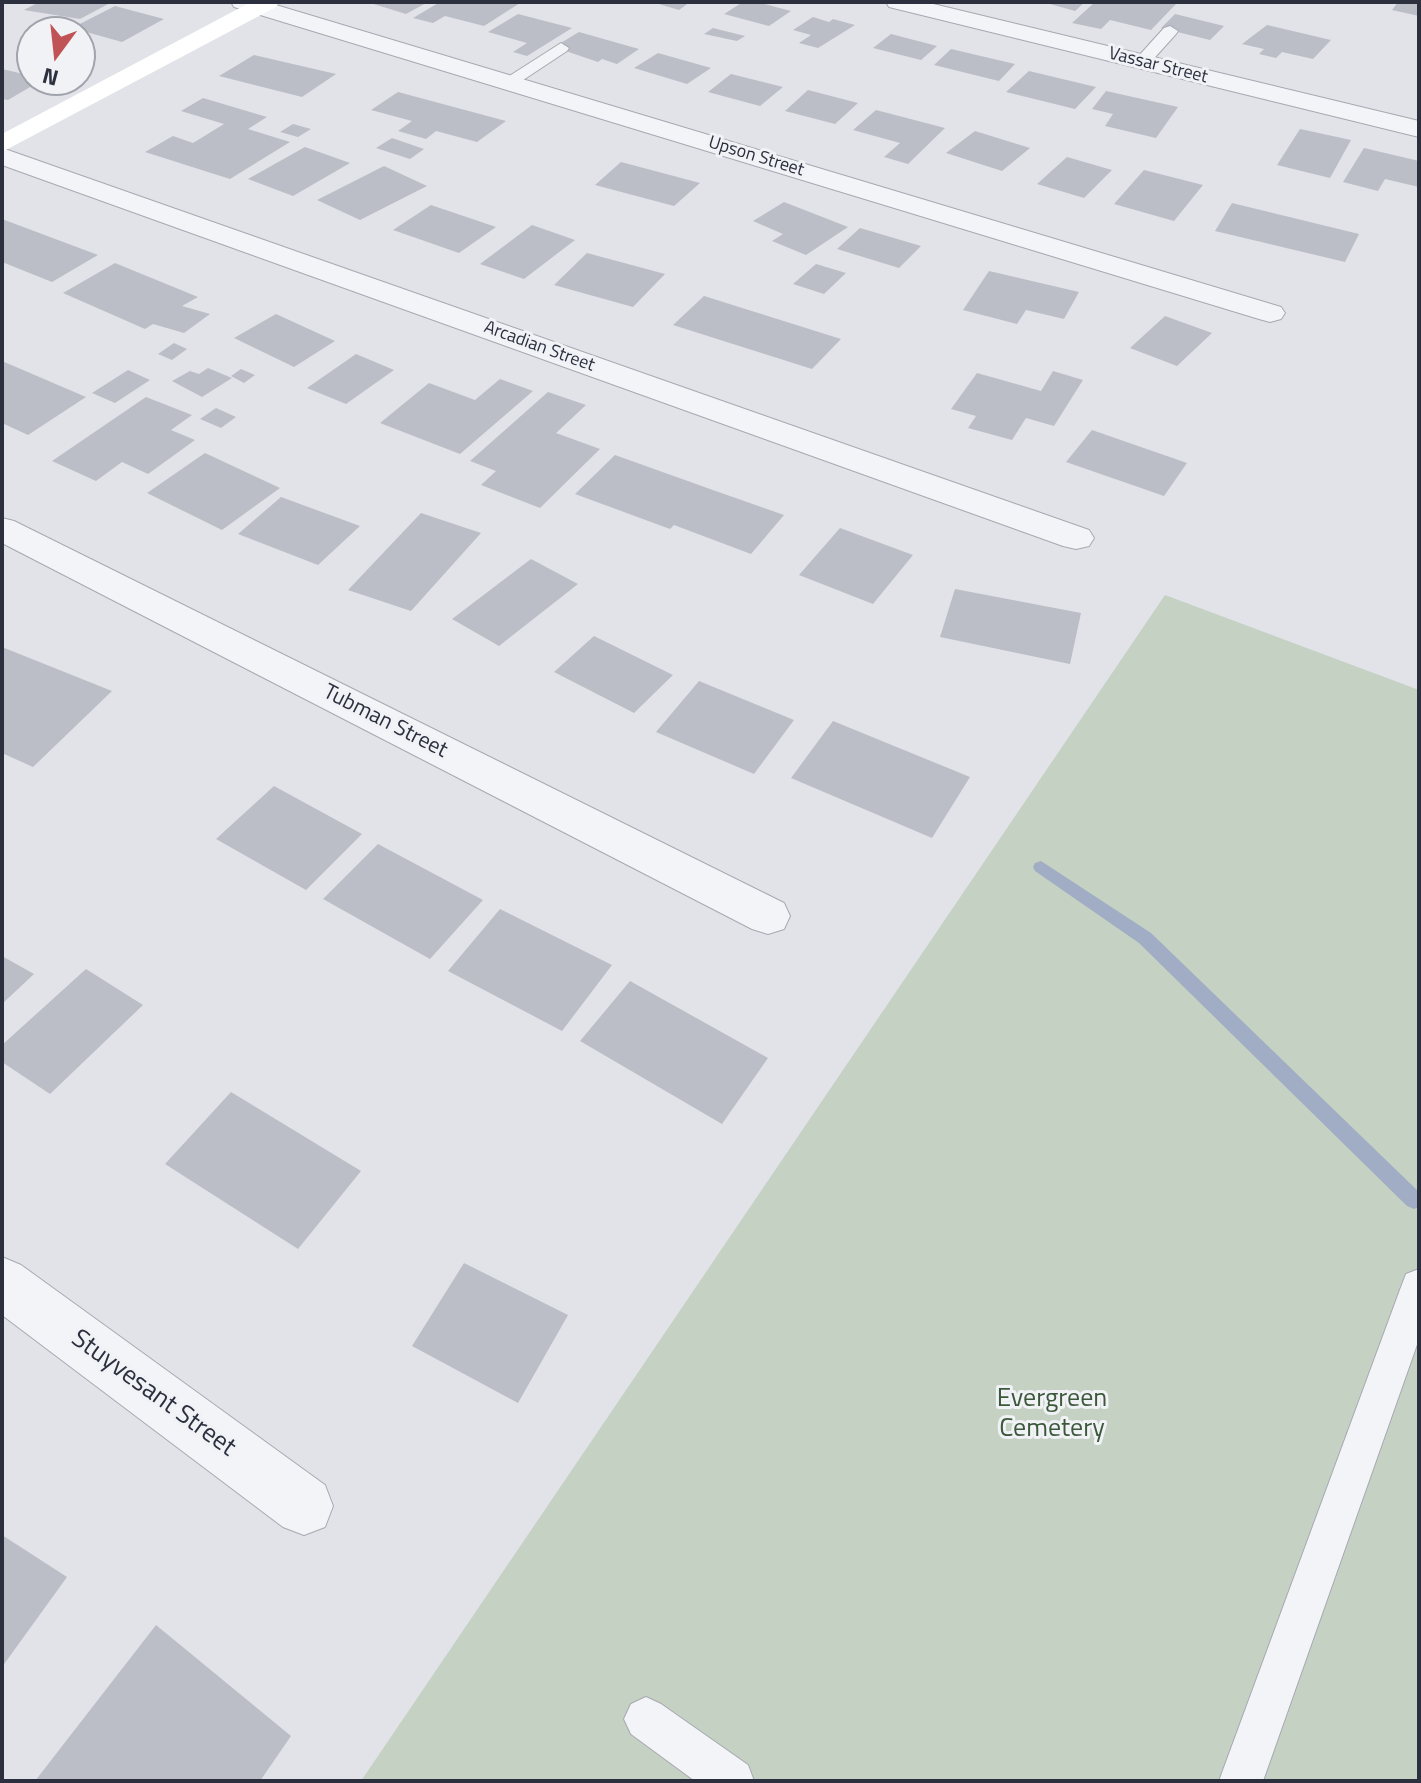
<!DOCTYPE html>
<html>
<head>
<meta charset="utf-8">
<style>
	body { margin:0 }
	#map { position:relative; width:1421px; height:1783px; overflow:hidden; background:#e1e3e8; font-family:"Titillium Web",sans-serif }
	canvas { display:block }
	.frame { position:absolute; inset:0; border:4px solid #2b2f3e; pointer-events:none }
	.north { position:absolute; left:16px; top:16px; width:80px; height:80px; box-sizing:border-box; background:#f0f2f6; border:2px solid #a1a4ac; border-radius:50%; rotate:195deg; font-size:22px; font-weight:700; line-height:32px; text-align:center; color:#2b2f3e }
	.north::after { content:''; display:block; margin:auto; width:28px; height:36px; background:#c05355; clip-path:polygon(50% 0,100% 100%,50% 72%,0 100%) }
</style>
</head>
<body>
<div id="map">
<canvas width="1421" height="1783"></canvas>
<div class="frame"></div>
<div class="north">N</div>
</div>
<script>
const ctx = document.querySelector('canvas').getContext('2d');
ctx.lineJoin = 'round';
function paint(path, color) { ctx.fillStyle = color; ctx.fill(path, 'evenodd'); }
function trace(path, color, width, dash) { ctx.strokeStyle = color; ctx.lineWidth = width; ctx.lineCap = dash ? 'butt' : 'round'; ctx.setLineDash(dash || []); ctx.stroke(path); }
function label(font, color, halo, rows, align = 'center') {
  ctx.font = font + ' "Titillium Web",sans-serif'; ctx.lineWidth = 6; ctx.setLineDash([]); ctx.textBaseline = 'middle'; ctx.strokeStyle = halo; ctx.fillStyle = color; for (const [text, x, y, turn = 0] of rows) {
    ctx.save(); ctx.translate(x, y); ctx.rotate((+turn || 0) * Math.PI / 180); ctx.textAlign = isNaN(turn) ? turn : align; if (halo) ctx.strokeText(text, 0, 0); ctx.fillText(text, 0, 0); ctx.restore();
  }
}
paint(new Path2D(`
	M1165,595L1419,690V1781H361Z`), '#c5d1c3');
paint(new Path2D(`
	M1041,861L1151,933L1419,1192V1207L1414,1209L1407,1206L1139,943L1035,871L1033,867L1035,863Z`), '#a0adc4');
paint(new Path2D(`
	M39,2H112L80,19L24,10Z
	M367,2H428L406,14Z
	M440,2H514L520,3L484,26L445,16L433,23L413,18Z
	M652,2H690L679,10Z
	M743,2H757L791,11L769,26L724,14Z
	M1043,2H1085L1075,11Z
	M1095,2H1171L1177,3L1151,30L1110,20L1101,29L1072,23Z
	M1398,2H1419V16L1392,10Z
	M115,6L164,19L122,42L72,28Z
	M518,14L572,28L527,56L513,52L527,43L488,32Z
	M1175,14L1224,26L1210,40L1161,28Z
	M813,17L829,22L833,19L855,25L818,48L799,43L811,35L793,30Z
	M1267,25L1331,40L1313,59L1282,52L1276,58L1259,54L1264,49L1242,44Z
	M713,28L745,36L737,41L704,34Z
	M579,32L639,49L617,64L602,59L598,62L554,47Z
	M891,34L937,46L921,60L873,48Z
	M951,49L1015,64L999,81L934,65Z
	M658,53L711,68L687,84L634,68Z
	M254,55L336,74L302,97L219,76Z
	M2,69L32,76V80H42L8,100L2,99Z
	M1029,71L1096,87L1075,109L1006,92Z
	M731,74L783,87L760,106L708,92Z
	M808,90L858,103L835,124L785,111Z
	M1106,91L1178,107L1156,138L1105,126L1113,114L1092,109Z
	M398,92L506,121L477,142L436,131L426,139L398,131L412,121L371,110Z
	M203,98L267,117L248,129L290,142L230,179L145,152L173,136L193,143L224,124L181,111Z
	M876,110L945,128L908,164L884,157L900,143L853,130Z
	M293,124L311,129L298,137L280,132Z
	M1300,129L1351,140L1330,178L1277,165Z
	M975,131L1030,148L1002,171L946,153Z
	M392,138L424,149L410,159L376,148Z
	M305,147L350,163L293,196L248,179Z
	M1364,148L1419,161V187L1385,179L1378,191L1343,182Z
	M1067,157L1112,170L1084,198L1037,184Z
	M621,162L700,183L674,206L595,185Z
	M384,166L427,186L360,220L317,200Z
	M1144,170L1203,185L1174,221L1114,204Z
	M784,202L848,227L806,255L772,241L783,234L753,221Z
	M1232,203L1359,234L1345,262L1215,231Z
	M431,205L496,227L459,253L393,230Z
	M2,219L98,255L52,282L2,262Z
	M532,225L575,240L524,279L480,264Z
	M860,228L921,246L899,268L837,249Z
	M587,253L665,274L633,307L554,285Z
	M115,263L198,297L182,306L210,314L184,333L153,324L145,329L63,293Z
	M816,264L846,273L824,294L793,284Z
	M989,271L1079,292L1064,319L1026,310L1017,324L963,310Z
	M704,296L841,339L812,369L673,325Z
	M276,314L335,341L294,367L234,338Z
	M1165,316L1212,333L1177,366L1130,348Z
	M174,343L187,349L172,360L158,354Z
	M356,354L394,370L346,404L307,388Z
	M2,361L86,397L28,435L2,423Z
	M208,368L232,378L202,397L172,381L190,371L199,374Z
	M241,369L255,375L244,383L231,376Z
	M128,370L150,380L115,403L92,393Z
	M1053,371L1083,380L1054,426L1026,418L1012,440L968,428L976,416L951,409L977,373L1041,391Z
	M500,379L533,391L460,454L380,423L429,383L475,400Z
	M548,392L586,405L556,433L600,449L540,508L481,485L496,471L470,461Z
	M146,397L192,415L171,430L195,440L148,474L122,462L96,481L52,461Z
	M216,408L236,417L221,428L200,419Z
	M1092,430L1187,463L1164,496L1066,462Z
	M205,453L280,488L222,530L147,493Z
	M615,455L710,489L784,515L751,554L674,525L670,529L575,494Z
	M281,497L360,526L318,565L238,534Z
	M421,513L481,533L411,611L348,590Z
	M840,528L913,555L873,604L799,575Z
	M531,559L578,584L499,646L452,619Z
	M955,589L1081,613L1070,664L940,637Z
	M594,636L673,675L634,713L554,672Z
	M2,647L112,691L33,767L2,753Z
	M699,681L794,720L754,774L656,732Z
	M833,721L970,777L932,838L791,778Z
	M274,786L362,834L306,890L216,839Z
	M378,844L483,900L430,959L323,899Z
	M500,909L612,965L562,1031L448,971Z
	M2,956L34,974L2,1004Z
	M86,969L143,1005L50,1094L2,1062V1045Z
	M630,981L768,1058L722,1124L580,1041Z
	M231,1092L361,1171L298,1249L165,1164Z
	M464,1263L568,1315L518,1403L412,1346Z
	M2,1535L67,1577L2,1667Z
	M156,1625L291,1736L260,1781H35Z`), '#bcbec7');
const lane = new Path2D(`
	M1170,26L1178,31L1176,34L1148,65H1136L1134,62L1136,59L1164,28Z
	M561,43L569,48L567,51L514,86H502L500,82Z
	M1419,1269V1339L1263,1781H1219L1401,1287L1406,1274Z
	M646,1697L661,1704L748,1765L754,1781H695L631,1734L624,1719L631,1704Z`);
const street = new Path2D(`
	M231,2H266L1281,307L1285,313L1281,319L1270,322L1259,319L234,7Z
	M886,2H925L1419,121V137L889,7Z
	M2,148L1089,530L1094,538L1089,546L1076,549L1063,546L2,165Z
	M2,518L14,521L784,903L790,916L784,929L768,934L752,929L2,543Z
	M2,1257L21,1265L325,1485L333,1506L325,1527L304,1535L283,1527L2,1315Z`);
trace(lane, '#a7a9b2', 2);
trace(street, '#a7a9b2', 2);
paint(lane, '#f3f4f7');
paint(street, '#f3f4f7');
paint(new Path2D(`
	M251,2H279L276,7L2,152V134Z`), '#fff');
label('18px', '#2b2f3e', '#f0f2f6', [
	["Vassar Street",1158,66,14],
	["Upson Street",756,157,17],
	["Arcadian Street",539,347,20]
]);
label('22px', '#2b2f3e', '#f0f2f6', [
	["Tubman Street",385,722,27]
]);
label('26px', '#2b2f3e', '#f0f2f6', [
	["Stuyvesant Street",153,1394,36]
]);
label('26px', '#3c583a', '#f0f2f6', [
	["Evergreen",1052,1400],
	["Cemetery",1052,1430]
]);
</script>
</body>
</html>
